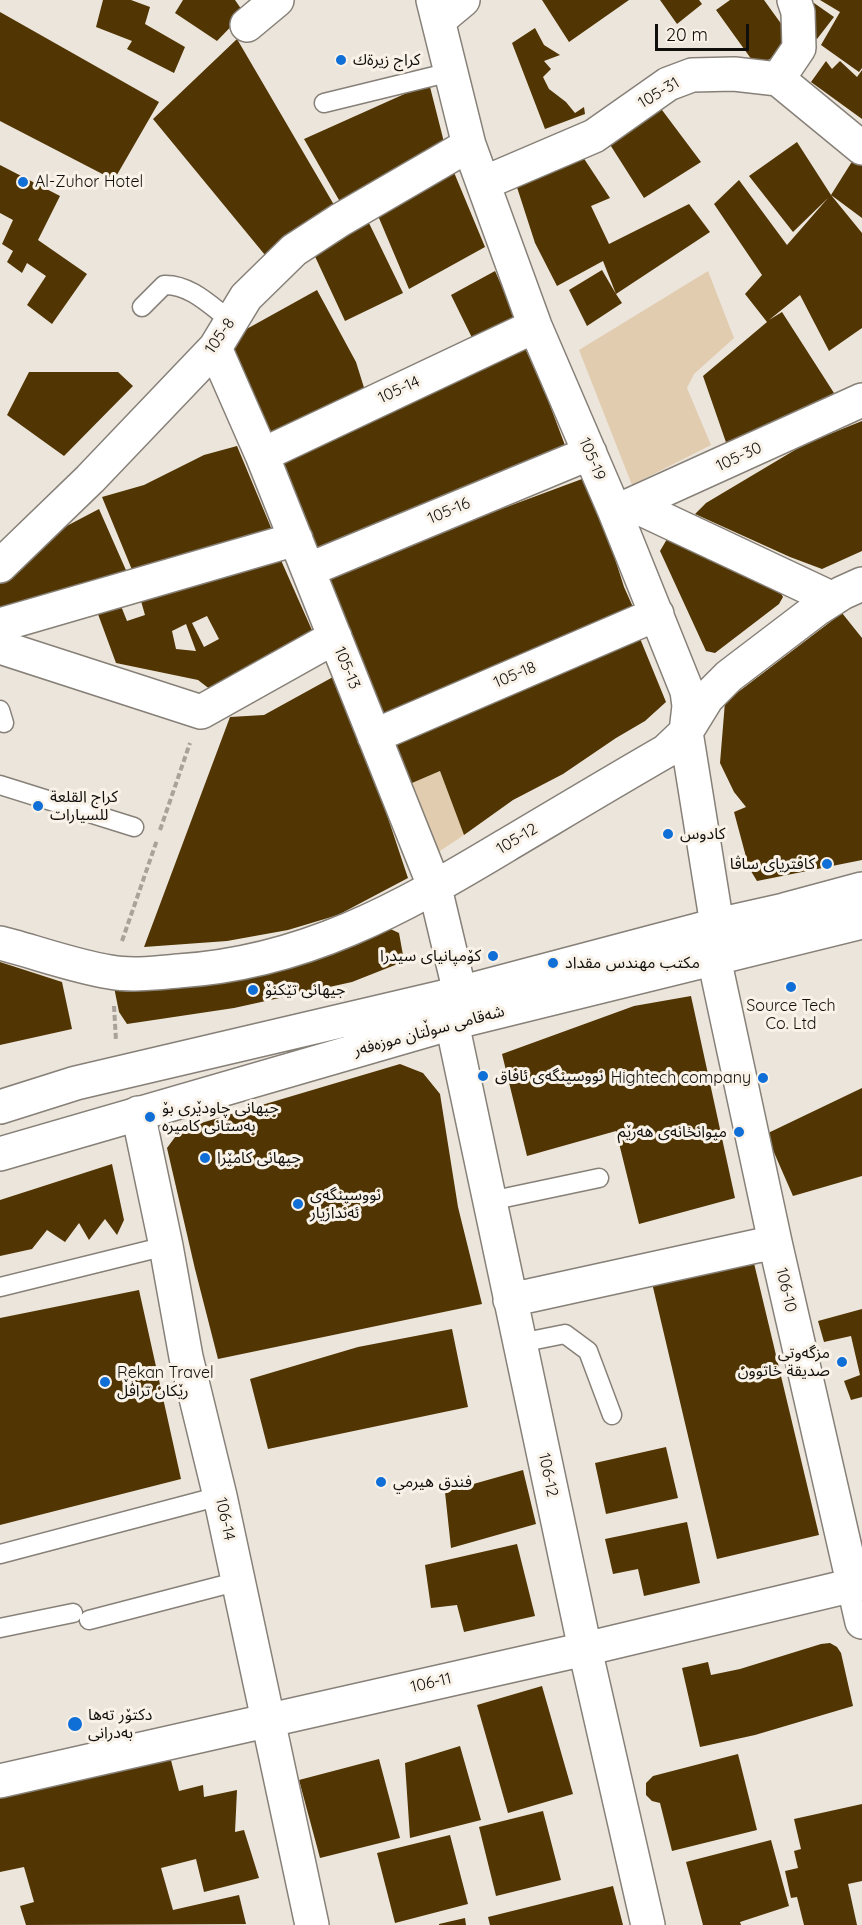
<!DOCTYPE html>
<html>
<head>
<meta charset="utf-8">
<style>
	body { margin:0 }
	#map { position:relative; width:862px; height:1925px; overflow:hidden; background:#ece5dc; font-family:Quicksand,sans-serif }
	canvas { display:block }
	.scale { position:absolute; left:655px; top:24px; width:94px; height:27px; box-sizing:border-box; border:3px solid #110f0c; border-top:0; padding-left:8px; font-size:18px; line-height:21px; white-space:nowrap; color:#110f0c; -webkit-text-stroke:4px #f9f2e9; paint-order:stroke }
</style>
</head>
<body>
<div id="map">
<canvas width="862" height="1925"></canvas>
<div class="scale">20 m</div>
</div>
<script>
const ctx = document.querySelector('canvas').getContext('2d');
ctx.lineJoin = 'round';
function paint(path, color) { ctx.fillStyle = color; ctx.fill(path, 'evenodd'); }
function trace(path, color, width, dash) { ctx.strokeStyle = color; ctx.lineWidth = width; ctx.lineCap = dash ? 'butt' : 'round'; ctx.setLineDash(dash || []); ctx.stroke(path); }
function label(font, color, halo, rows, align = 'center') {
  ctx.font = font + ' Quicksand,"Noto Sans Arabic",sans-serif'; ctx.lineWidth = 6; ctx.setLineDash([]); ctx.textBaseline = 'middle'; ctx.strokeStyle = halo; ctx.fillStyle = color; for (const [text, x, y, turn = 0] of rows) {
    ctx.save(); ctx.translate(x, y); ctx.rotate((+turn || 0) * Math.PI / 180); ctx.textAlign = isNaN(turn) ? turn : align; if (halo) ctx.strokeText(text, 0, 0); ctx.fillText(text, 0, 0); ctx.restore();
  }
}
paint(new Path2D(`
	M708,271L734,338L694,374L687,388L711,445L632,485L579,350Z
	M440,771L464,835L431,857L405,786Z`), '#e2ccaf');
paint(new Path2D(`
	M103,0H131L150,7L145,24L185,47L174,73L127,49L132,41L96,27Z
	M183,0H235L244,13L217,41L175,13Z
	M542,0H629L569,42Z
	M660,0H699L702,4L677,24Z
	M730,0H764L795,43L757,67L716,10Z
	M820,0H862V68L859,72L821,45L840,12Z
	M814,3L834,17L817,39L800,27Z
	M0,12L159,102L114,180L0,121Z
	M535,28L544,45L560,55L544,61L551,69L543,77L549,89L566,102L575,113L584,107L585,114L545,129L512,43Z
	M237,39L337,210L265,255L153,119Z
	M826,61L832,69L840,61L857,77L862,70V119L811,82Z
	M429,83L446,150L343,207L304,139Z
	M653,98L701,162L644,198L602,132Z
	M797,142L831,195L858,152L862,155V218L831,195L862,233V328L829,351L800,295L769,320L782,312L834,393L729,451L703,376L767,322L745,294L762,275L714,204L739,180L787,245L828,198L793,232L749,176Z
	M577,148L610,198L591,206L609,244L689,204L710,232L616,294L622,303L587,326L569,290L602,270L616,294L603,261L557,286L535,243L514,178Z
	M0,165L60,196L38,240L87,274L52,324L27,305L46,276L27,263L22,273L7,262L13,251L2,244L13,220L0,213Z
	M453,170L485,247L409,289L376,211Z
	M368,221L403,293L345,321L312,250Z
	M495,271L521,329L478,350L451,295Z
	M317,290L356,362L366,394L269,440L225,341Z
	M525,348L548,400L569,456L314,561L273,459Z
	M29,372H118L133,386L64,456L7,415Z
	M862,421V551L822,569L790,557L695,514L706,503L805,444Z
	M237,446L272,530L135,577L102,497L144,485L204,455Z
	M582,479L610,543L624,587L637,616L379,727L318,583L450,528Z
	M99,509L129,577L0,619V561Z
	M667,539L776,585L783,597L779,604L715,653L706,651L660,551Z
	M276,549L315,637L211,690L198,680L116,663L95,606ZM141,601L145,615L127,621L121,606ZM207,616L219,639L204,647L192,623ZM186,624L196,651L176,649L172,631Z
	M842,613L862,638V860L757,881L749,868L734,812L746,807L734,792L720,763L725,702Z
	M639,636L666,702L645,721L616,738L563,774L513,800L464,835L440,771L405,786L384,748Z
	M333,677L356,736L369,761L408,878L338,915L288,930L227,941L144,947L230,717L264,715Z
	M382,925L399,933L403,955L395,965L352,982L234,1008L127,1024L119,1012L111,972Z
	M0,962L62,982L72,1029L0,1045Z
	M691,996L735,1198L639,1224L616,1131L527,1156L502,1054L634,1006Z
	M400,1064L423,1073L440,1094L458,1207L482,1304L218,1359L195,1269L167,1148L181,1129Z
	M862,1088V1176L793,1196L766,1134Z
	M112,1164L124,1220L117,1235L105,1219L89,1240L79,1223L65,1242L47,1230L32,1249L0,1256V1200Z
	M753,1259L819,1535L717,1559L652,1283Z
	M139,1290L181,1479L0,1525V1318Z
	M862,1309V1397L851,1400L844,1381L860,1375L851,1336L824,1342L818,1321Z
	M452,1329L468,1407L268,1449L250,1379L358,1347Z
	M666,1447L678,1498L606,1514L595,1463Z
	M523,1470L536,1524L451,1548L445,1492Z
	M687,1522L700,1583L644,1596L638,1569L613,1574L605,1539Z
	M517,1544L535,1616L464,1632L457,1605L431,1608L425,1565Z
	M830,1643L837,1647L841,1653L853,1706L755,1735L700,1747L682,1668L708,1662L711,1675L740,1669L821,1644Z
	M542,1686L573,1794L508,1813L477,1705Z
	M460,1746L481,1820L410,1838L405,1763Z
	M168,1749L179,1791L203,1785L204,1797L237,1790L235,1832L244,1830L259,1878L204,1892L196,1859L161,1868L173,1910L239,1895L246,1924L26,1925L20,1906L34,1902L24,1867L0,1872V1790Z
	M738,1754L757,1830L672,1851L660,1803L652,1801L646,1795V1783L653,1776Z
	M379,1759L400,1838L320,1858L299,1780Z
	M862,1804V1881L848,1884L857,1925H804L797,1897L791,1898L785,1871L798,1868L794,1851L801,1849L794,1819Z
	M543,1811L561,1880L496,1896L479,1827Z
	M450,1835L468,1904L395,1923L377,1853Z
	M771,1840L789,1906L740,1922L741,1925H703L686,1862Z
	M613,1886L623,1925H490L488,1917Z
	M465,1918L466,1925H439V1924Z`), '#513502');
const service = new Path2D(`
	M324,103L451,72
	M142,307L164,285C190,284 211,306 231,321
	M0,710L4,723
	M0,785L134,827
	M490,1201L599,1178
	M0,1287L166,1246
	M520,1343L565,1334L588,1351L612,1415
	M0,1554L220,1496
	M89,1620L239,1581
	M0,1628L73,1613`);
const minor = new Path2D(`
	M433,0L469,145L535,326L615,512L687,691L689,706L686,732L717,925
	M439,23L445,15L463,0
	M247,25L277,0
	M778,79L799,48L798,12L794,0
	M484,183L594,136L668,84L692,75L734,74L778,79L862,148
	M215,348L262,455L435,888L460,993
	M262,455L535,326
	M633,505L833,599
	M615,512L862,400
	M0,566L90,479L215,348L246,297L294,250L340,220L469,145
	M308,570L590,453
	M0,625L296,539
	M0,647L201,712L335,637
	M374,736L657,614
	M0,943C36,952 73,966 110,972C131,976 156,973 178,971C304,963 400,909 505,846C559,814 612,782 666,751L686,732L707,698L729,676L817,609L842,593L862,584
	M714,958L775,1242L862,1622
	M452,1023L585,1649L648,1925
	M138,1113L166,1246L186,1357L220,1496L312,1925
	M510,1300L775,1242
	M0,1781L585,1649L862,1583`);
const primary = new Path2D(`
	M0,1107L76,1083L460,993L717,925L784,910L862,889
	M0,1154L452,1023L862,922`);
trace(service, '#868078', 21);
trace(minor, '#868078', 36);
trace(primary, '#868078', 36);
trace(new Path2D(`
	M160,830L190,743
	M122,941L157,840
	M114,1006L116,1041`), '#a8a29b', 4, [6, 3]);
trace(service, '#fff', 18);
trace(minor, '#fff', 33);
trace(primary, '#fff', 33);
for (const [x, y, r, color] of [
	[341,60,6,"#106ed7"],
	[23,182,6,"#106ed7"],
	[38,806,6,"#106ed7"],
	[668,834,6,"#106ed7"],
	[827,864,6,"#106ed7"],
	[493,956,6,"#106ed7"],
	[553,963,6,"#106ed7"],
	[791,987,6,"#106ed7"],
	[253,990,6,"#106ed7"],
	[483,1076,6,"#106ed7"],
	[763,1078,6,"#106ed7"],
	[150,1117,6,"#106ed7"],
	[739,1132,6,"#106ed7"],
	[205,1158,6,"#106ed7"],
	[298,1204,6,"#106ed7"],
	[842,1362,6,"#106ed7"],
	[105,1382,6,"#106ed7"],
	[381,1482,6,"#106ed7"],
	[75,1724,8,"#106ed7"]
]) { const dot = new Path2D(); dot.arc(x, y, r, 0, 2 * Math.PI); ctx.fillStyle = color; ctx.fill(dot); trace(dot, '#f9f2e9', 2); }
label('16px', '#110f0c', '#f9f2e9', [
	["كراج زيرةك",353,60],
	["Al-Zuhor Hotel",35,182],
	["كراج القلعة",50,797],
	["للسيارات",50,815],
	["کادوس",680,834],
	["کافتریای ساڤا",815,864,"right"],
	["کۆمپانیای سیدرا",481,956,"right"],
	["مكتب مهندس مقداد",565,963],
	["جیهانی تێکنۆ",265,990],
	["Source Tech",791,1006,"center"],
	["Co. Ltd",791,1024,"center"],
	["نووسینگەی ئافاق",495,1076],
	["Hightech company",751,1078,"right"],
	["جیهانی چاودێری بۆ",162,1108],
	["به‌ستانی كامیره",162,1126],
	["میوانخانەی هەرێم",727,1132,"right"],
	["جیهانی کامێرا",217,1158],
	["نووسینگەی",310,1195],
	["ئەندازیار",310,1213],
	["مزگەوتی",830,1353,"right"],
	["صديقة خاتوون",830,1371,"right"],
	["Rekan Travel",117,1373],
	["رێکان تراڤڵ",117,1391],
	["فندق هيرمي",393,1482],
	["دکتۆر تەها",88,1715],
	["بەدرانی",88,1733]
], 'left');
label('16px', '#110f0c', '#f9f2e9', [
	["105-31",659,93,-31],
	["105-8",220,336,-55],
	["105-14",399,390,-25],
	["105-30",739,457,-25],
	["105-19",592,459,67],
	["105-16",449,511,-23],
	["105-13",347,668,68],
	["105-18",515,675,-23],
	["105-12",517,839,-31],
	["شەقامی سوڵتان موزەفەر",429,1031,-15],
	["106-10",786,1290,77],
	["106-12",548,1475,78],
	["106-14",225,1519,78],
	["106-11",431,1683,-13]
]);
</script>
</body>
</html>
